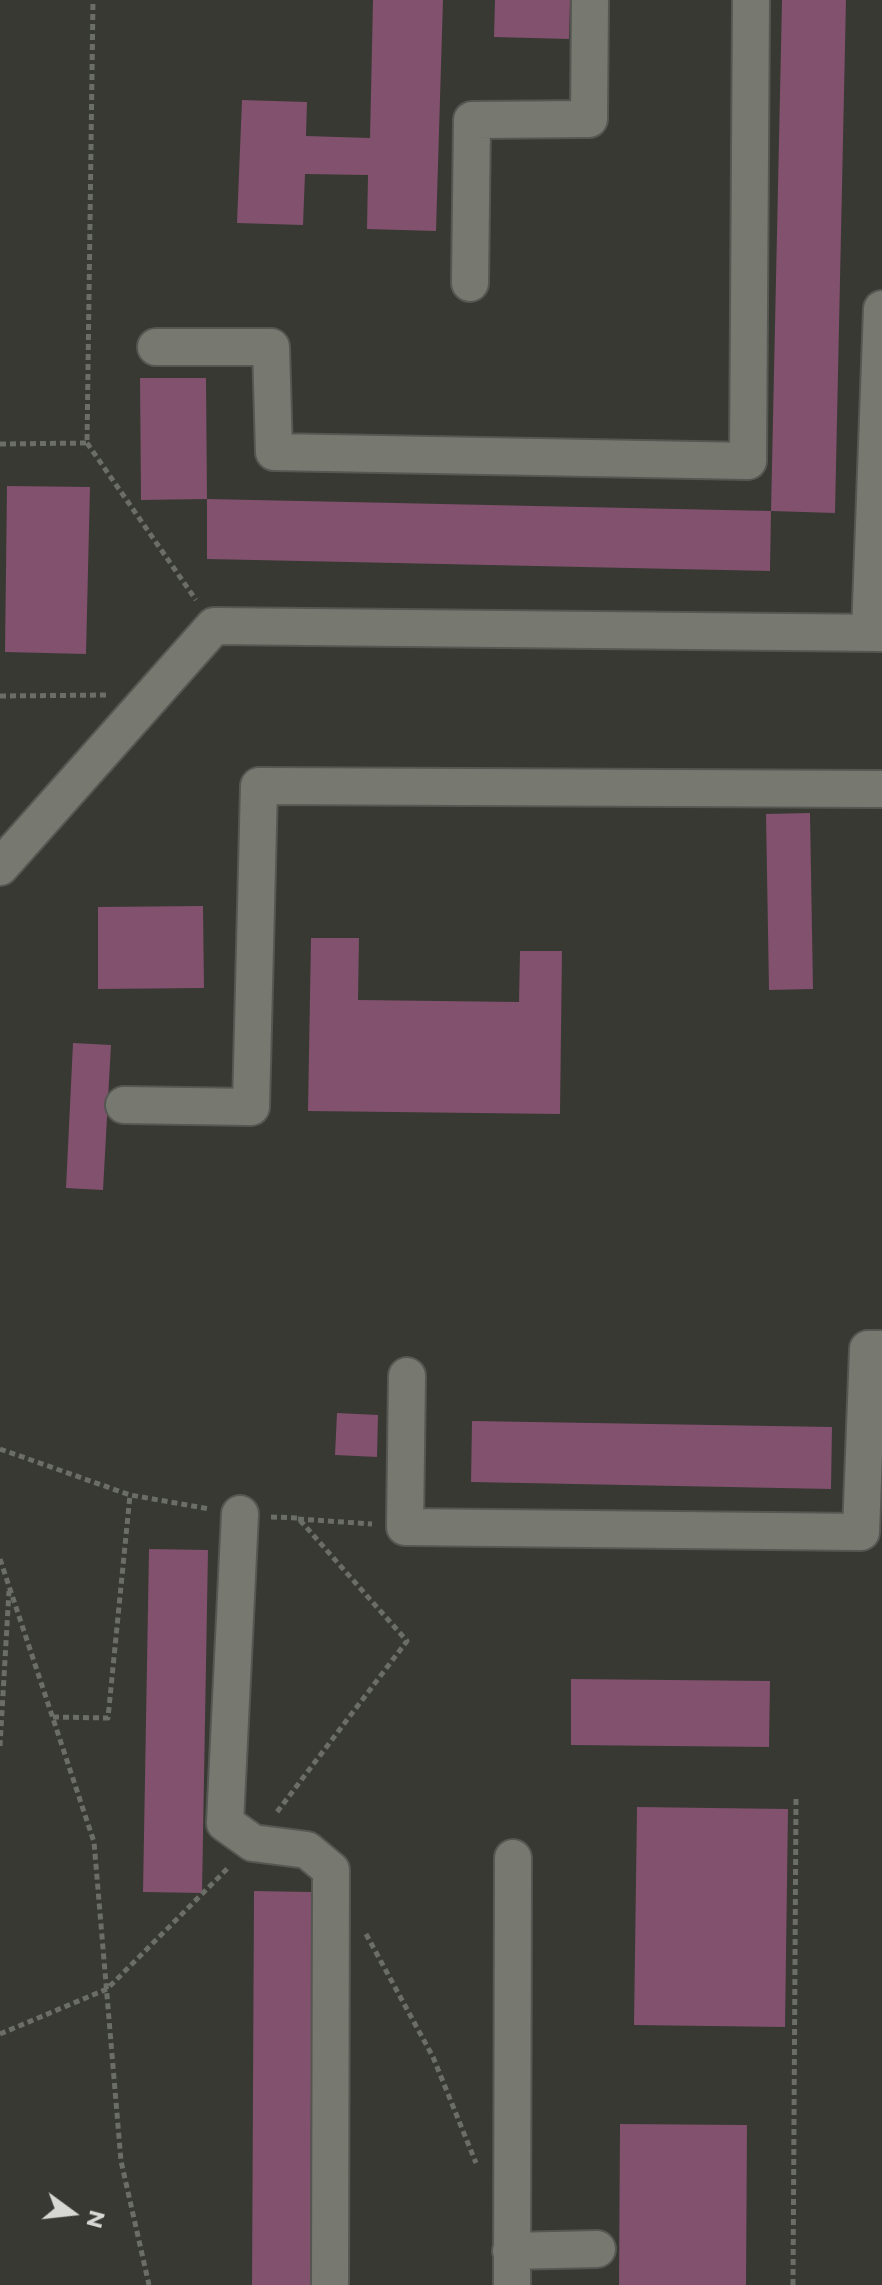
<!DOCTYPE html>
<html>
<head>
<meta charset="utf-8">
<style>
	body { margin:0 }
	#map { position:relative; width:882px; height:2285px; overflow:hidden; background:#373932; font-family:Montserrat,sans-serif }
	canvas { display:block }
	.north { position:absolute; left:32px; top:2173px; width:80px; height:80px; -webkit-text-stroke:6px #373932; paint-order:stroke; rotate:105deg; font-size:22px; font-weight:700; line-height:32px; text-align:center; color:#d7d8d4 }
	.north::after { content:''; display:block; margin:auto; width:28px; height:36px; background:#d7d8d4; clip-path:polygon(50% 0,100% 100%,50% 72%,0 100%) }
</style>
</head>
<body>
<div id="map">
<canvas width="882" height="2285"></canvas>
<div class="north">N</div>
</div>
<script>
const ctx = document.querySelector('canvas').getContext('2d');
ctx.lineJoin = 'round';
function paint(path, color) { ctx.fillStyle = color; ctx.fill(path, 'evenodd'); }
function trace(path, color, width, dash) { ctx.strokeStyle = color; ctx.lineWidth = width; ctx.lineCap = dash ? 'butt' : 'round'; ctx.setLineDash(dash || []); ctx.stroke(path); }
paint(new Path2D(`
	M373,0H443L436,231L367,229L368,175L305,174L303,225L237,223L242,100L307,102L306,136L370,138Z
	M495,0H570L569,39L494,37Z
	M782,0H846L835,513L771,511L770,571L207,559V499L771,511Z
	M140,378H206L207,499L141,500Z
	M7,486L90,487L86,654L5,652Z
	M810,813L813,989L769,990L766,814Z
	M203,906L204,988L98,989V907Z
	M311,938H359L358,1000L519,1002L520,951H562L560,1114L308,1111Z
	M73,1043L111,1045L103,1190L66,1188Z
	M337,1413L378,1415L377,1457L335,1455Z
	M472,1421L832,1427L831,1489L471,1482Z
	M149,1549L208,1550L202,1893L143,1892Z
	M571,1679L770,1681L769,1747L571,1745Z
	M637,1807L788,1809L785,2027L634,2025Z
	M254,1891L312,1892L310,2285H252Z
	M620,2124L747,2125L746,2285H619Z`), '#81516d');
const minor = new Path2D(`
	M470,283L472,120L589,119L590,0
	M156,347H271L274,452L748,461L751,0
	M870,633L882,309
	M0,867L214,626L882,633
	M124,1105L251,1107L259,786L882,789
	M407,1376L405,1527L861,1532L868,1349H882
	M240,1514L225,1823L253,1843L307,1850L331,1870L330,2285
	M511,2251L597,2249
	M512,2285L513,1858`);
trace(minor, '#565752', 40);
trace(new Path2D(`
	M87,443L196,600
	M0,444L87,443L93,0
	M0,696L107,695
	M0,1449L130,1495L210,1509
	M271,1517L298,1518L407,1641L277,1812
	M298,1519L372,1524
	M0,1559L94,1842L121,2161L149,2285
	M53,1717L108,1718L130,1495
	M0,1746L9,1591
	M366,1934L433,2057L476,2163
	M0,2034L107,1989L228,1868
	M793,2285L796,1799`), '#6b6d67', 5, [6, 4]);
trace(minor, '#777971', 36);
</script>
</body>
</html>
